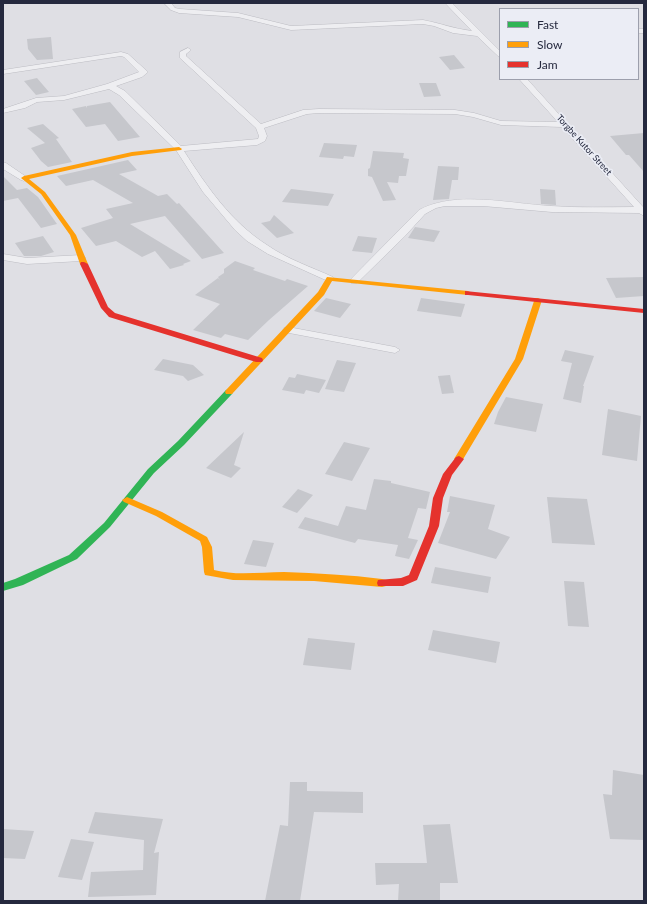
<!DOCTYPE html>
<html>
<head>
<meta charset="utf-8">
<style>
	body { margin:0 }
	#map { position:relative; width:647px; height:904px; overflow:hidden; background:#dfdfe4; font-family:Lato,sans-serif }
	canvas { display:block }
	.frame { position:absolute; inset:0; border:4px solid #25293e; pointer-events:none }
	.legend { position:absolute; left:499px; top:8px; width:140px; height:72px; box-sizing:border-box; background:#ebedf5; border:1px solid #9c9fac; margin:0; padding:5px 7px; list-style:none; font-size:12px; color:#25293e }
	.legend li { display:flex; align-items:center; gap:8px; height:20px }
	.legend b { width:20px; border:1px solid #9c9fac }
</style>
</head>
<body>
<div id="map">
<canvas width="647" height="904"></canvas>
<div class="frame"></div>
<ul class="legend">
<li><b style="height:5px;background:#30b455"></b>Fast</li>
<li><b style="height:5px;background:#ff9f0a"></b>Slow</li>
<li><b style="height:5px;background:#e5322d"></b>Jam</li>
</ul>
</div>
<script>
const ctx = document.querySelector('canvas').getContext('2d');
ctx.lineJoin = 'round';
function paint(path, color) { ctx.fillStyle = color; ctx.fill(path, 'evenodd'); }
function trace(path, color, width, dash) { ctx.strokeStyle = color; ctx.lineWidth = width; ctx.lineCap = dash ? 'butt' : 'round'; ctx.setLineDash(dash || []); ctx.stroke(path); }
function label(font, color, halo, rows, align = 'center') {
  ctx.font = font + ' Lato,sans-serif'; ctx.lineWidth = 3.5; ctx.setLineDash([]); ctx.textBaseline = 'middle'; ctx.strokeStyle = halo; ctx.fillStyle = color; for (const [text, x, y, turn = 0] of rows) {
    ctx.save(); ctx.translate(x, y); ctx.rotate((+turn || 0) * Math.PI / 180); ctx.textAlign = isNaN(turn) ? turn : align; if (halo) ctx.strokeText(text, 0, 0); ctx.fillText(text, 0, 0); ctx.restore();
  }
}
paint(new Path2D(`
	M51,37L53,59L37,60L28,49L27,39Z
	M454,55L465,68L450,70L439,57Z
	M37,78L49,92L36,95L24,81Z
	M419,83H436L441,96L424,97Z
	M110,102L140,137L118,141L105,124L86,127L72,109L86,106L87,108V106Z
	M43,124L59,138L56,139L72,162L48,167L41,161L31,148L45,143L27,128Z
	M644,133V172L629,155H626L610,136Z
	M324,143L357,145L354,157L344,156L343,159L319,157Z
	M373,151L404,153L403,158L409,159L406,176H399L398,183L387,182L396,200L383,201L372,177L368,176V169L370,168Z
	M128,160L137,170L119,174L158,196L167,194L177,204L179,203L224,253L202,259L165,216L130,224L191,261L183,264L184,265L170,269L155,251L142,257L116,241L96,246L81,228L113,218L106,209L133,203L93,180L66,186L57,176Z
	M438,166L459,167L458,180H452L449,199L433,200Z
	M3,176L17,190L27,188L38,197L57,224L41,228L18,198L3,201Z
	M291,189L317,192L334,194L328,206L282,202Z
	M540,189L555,190L556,205L541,204Z
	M274,215L294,233L277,238L261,223L270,221Z
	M415,227L440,231L434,242L408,238Z
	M43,236L54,252L41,256H24L15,243Z
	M358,236L377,238L372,253L352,251Z
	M235,261L255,268L253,270L285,281L287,279L308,286L269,320L248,340L225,334L221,338L193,330L220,304L195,295L218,278L220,280L218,277L224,273V269Z
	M644,277V296L616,298L606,278Z
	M326,298L351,304L340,318L314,311Z
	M421,298L465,304L461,317L417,311Z
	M565,350L594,356L583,386H584L581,403L563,399L572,363L561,361Z
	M163,359L193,365L204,375L188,381L183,376L154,370Z
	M337,360L356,363L344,392L325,389Z
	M297,374L326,380L319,393L306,390L304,394L282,390L289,377L295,378Z
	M450,375L454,393L442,394L438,376Z
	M506,397L543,404L536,432L494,424L498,412Z
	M608,409L641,416L637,461L602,455Z
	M244,432L234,465L241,468L231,478L206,468Z
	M344,442L370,448L352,481L325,474Z
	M374,479L391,481V483L430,492L426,509L418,508L408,538L418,540L409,559L395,556L398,545L358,539L355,543L298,528L305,517L338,526L346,506L366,510Z
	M298,489L313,495L297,513L282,507Z
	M450,496L495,505L488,529L510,537L496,559L438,543L450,512H447Z
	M547,497L587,499L595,545L552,543Z
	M253,540L274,543L266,567L244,564Z
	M435,567L491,577L488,593L431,583Z
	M564,581L584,582L589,627L568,626Z
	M433,630L500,642L496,663L428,650Z
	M308,638L355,643L351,670L303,665Z
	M613,770L644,775V840L610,839L603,794L612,795Z
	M290,782H307V791L363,792V813L314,812L300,901H265L280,825L288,826Z
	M95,812L163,819L154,853L159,852L156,895L88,897L91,872L143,870L144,840L88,833Z
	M450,824L458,883H440V901H398L399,884L376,885L375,863H427L423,825Z
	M3,829L34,831L25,859L3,858Z
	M71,839L94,842L82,880L58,877Z`), '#c6c7cc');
const street = new Path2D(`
	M164,3H171L175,8L180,9L238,13L291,26L423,20C440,23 454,29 472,31L445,3H452L500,51V57L498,56L477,36L453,33L434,26L423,24L291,30L238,17L179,13L171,10Z
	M638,29H644V33H638Z
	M188,48L191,50L186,54V56L261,124L303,110L319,109L455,110L474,113L501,121L558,122L519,79H527L644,208V216L639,213L552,212L483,206H445L436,208L425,214L405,236L357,283H351L349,281L351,279L419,210C456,190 510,204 551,206C579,208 606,207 634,207L562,127L501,125L473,117L455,114L319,113L307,114L264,128L267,136L265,141L257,145L184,151C207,187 231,222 267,245C287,259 311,267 333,277L335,279L330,282L268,254L247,241L235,230L203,192L176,150L119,95L109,89L64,100L37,102L25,108L3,113V109L36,98L64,96L107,84L139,72L124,57L121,56L3,74V70L121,52L128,54L148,72L142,77L116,86L125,91L181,146L258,139L259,136L256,128L180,58V52Z
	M3,162L6,163L28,178L24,181L21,180L3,169Z
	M3,254L27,258L81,255L86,258L81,261L27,264L3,260Z
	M288,327L395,347L400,350L395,353L284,332L283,330L284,328Z`);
trace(street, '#bcbcc2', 1);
paint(street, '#eeeef1');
paint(new Path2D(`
	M229,389L232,390L233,392L232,394L184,445L154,473L110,527L77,559L23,585L3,591V583L15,579L69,555L104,523L148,469L178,441L226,390Z`), '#30b455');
paint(new Path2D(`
	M179,147L182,149L181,150L132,156L29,179L45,192L76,235L88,264L84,266L80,264L70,235L41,194L21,178L24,176L132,152Z
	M327,277L468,291L472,293L468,295L332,281L324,295L232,394H226L225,392L226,390L318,292Z
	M535,298H538L542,300L523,359L462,461H456L454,459L515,359Z
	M127,497L162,512L207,537L212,547L214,570C236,576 261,572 284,572C317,573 350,575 382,579L386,580L387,583L386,586L382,587L314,581L233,580L205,575L204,572L202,547L200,541L156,516L124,502L122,500Z`), '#ff9f0a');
paint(new Path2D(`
	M81,262H84L88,264L108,307L115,313L262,358L263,360L262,362H256L109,317L101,308L80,264Z
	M465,291L644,309V313L468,295H465Z
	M459,456L464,459L452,475L443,498L439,526L417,580L403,586H378L377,583L378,580L401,578L409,575L429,526L433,498L443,474L456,457Z`), '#e5322d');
label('9px', '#25293e', '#ebedf5', [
	["Torgbe Kutor Street",584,145,48]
]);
</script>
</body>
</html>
